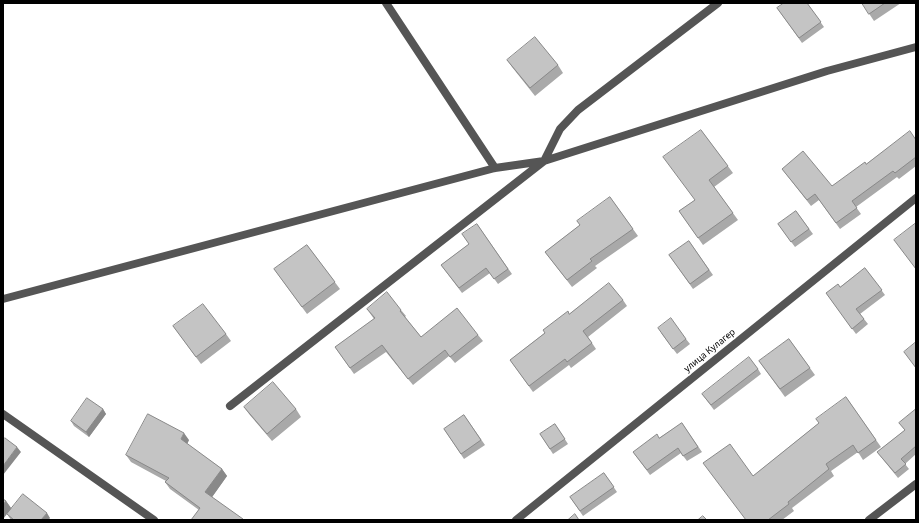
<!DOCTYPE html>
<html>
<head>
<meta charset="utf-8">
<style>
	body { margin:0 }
	#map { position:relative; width:919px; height:523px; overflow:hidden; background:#fff; font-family:"Source Sans 3",sans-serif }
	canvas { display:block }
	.frame { position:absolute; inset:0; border:4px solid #000; pointer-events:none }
</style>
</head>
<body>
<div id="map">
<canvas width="919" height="523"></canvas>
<div class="frame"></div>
</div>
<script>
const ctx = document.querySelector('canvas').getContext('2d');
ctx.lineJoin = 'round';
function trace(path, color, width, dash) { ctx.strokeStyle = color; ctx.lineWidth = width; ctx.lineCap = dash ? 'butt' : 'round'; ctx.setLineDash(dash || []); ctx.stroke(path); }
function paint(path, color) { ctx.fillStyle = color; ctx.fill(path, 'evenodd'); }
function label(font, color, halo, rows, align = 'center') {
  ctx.font = font + ' "Source Sans 3",sans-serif'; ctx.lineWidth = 3.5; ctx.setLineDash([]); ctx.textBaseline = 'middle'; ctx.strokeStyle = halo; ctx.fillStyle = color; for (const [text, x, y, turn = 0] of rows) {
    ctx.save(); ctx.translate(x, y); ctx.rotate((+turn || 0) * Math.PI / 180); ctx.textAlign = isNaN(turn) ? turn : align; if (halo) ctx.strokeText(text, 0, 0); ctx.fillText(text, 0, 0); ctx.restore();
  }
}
trace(new Path2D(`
	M386,3L495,168
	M3,299L495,168L544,161L827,71L916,47
	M230,406L544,161L560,129L578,110L718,3
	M3,414L154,520
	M516,520L916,198
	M869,520L916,484`), '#555', 8);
paint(new Path2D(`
	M807,3L824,27L802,43L777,8Z
	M862,3H901L874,21Z
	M507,60L558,65L563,73L535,96L512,67Z
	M701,130L733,173L714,187L738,220L703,245L679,211L695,200Z
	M916,140V166L899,179L897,177L856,207L861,214L840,229L819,200L811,206L782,169L832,186L866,164Z
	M610,197L638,236L595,266L597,268L572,287L545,252L580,225Z
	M796,211L813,234L795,247L778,224Z
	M477,224L512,274L498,284L490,273L462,293L441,265L469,244Z
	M689,241L713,275L693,289L669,255Z
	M307,245L340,289L307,314L274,269Z
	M865,268L885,295L860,314L868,324L856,334L826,293L840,287Z
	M623,300L627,306L588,337L596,349L571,368L569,365L533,392L510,360L569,314Z
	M367,309L401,310L406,316L405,317L421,337L478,335L483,341L455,363L449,356L413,385L386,352L354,374L335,347L374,319Z
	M173,326L226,334L231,341L201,364Z
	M661,333L686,339L690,344L677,354Z
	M789,339L815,375L785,397L759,361Z
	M758,369L761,374L714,410L702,394Z
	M846,397L881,447L863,460L858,452L831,471L834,476L792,508L794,511L782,520H745L753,476L819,423Z
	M244,407L296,409L301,417L272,441L249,414Z
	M103,409L106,414L89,437L74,426L71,421Z
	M916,409V454L905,464L909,469L898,478L877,452L905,430L899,423Z
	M464,415L485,445L464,459L444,429Z
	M682,423L702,452L687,461L681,453L650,475L633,452L659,438Z
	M555,424L568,444L553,454L540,434Z
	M189,440L187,444L222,469L227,476L212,497L199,510L170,489L165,482L166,481L131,462L126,455Z
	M604,473L617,492L583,516L570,497Z
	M3,499L6,501L11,508L50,518L48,520H11L7,514L3,519Z`), '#a9a9a9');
paint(new Path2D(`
	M103,409L106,414L89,437L86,432Z
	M184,433L189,440L186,446L181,439Z
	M17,447L21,452L3,475V466Z
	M222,469L227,476L210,500L205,492Z
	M6,501L11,508L3,519V505Z
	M47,513L50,518L48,520H41Z`), '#898989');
const building = new Path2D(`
	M784,3H807L821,22L799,38L777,8Z
	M862,3H885L869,14Z
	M535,37L558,65L530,88L507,60Z
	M701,130L728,166L709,180L733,213L698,238L679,211L695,200L663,157Z
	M910,131L916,140V157L895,173L893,171L852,201L857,208L836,223L815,194L807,200L782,169L803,151L832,186L865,162L866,164Z
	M610,197L633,229L590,259L592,261L567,280L545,252L580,225L577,221Z
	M796,211L809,229L791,242L778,224Z
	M916,223V269L894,240Z
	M477,224L508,269L494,279L486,268L459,288L441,265L469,244L462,234Z
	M689,241L709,270L690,284L669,255Z
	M307,245L335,282L302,307L274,269Z
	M865,268L882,290L856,309L864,319L852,329L826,293L838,284L840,287Z
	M609,283L623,300L583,331L592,343L567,362L565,359L529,386L510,360L545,333L543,330L568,311L569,314Z
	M387,292L401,310L400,311L421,337L457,308L478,335L450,357L445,350L408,379L382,345L350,368L335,347L375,318L367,309Z
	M203,304L226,334L196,357L173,326Z
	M671,318L686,339L673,349L658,328Z
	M789,339L810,368L780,389L759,361Z
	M916,342V368L904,352Z
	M749,357L758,369L711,405L702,394Z
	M273,382L296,409L267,434L244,407Z
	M846,397L876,440L858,453L853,445L826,464L829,469L788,502L789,504L768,520H746L703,463L730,444L753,476L819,423L816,419Z
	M87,398L103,409L86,432L71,421Z
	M916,409V446L901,459L906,464L895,473L877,452L905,430L899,423Z
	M148,414L184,433L181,439L222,469L205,492L243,519V520H191L200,508L165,482L169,478L126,455Z
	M464,415L481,440L461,454L444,429Z
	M682,423L698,447L683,456L678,448L647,470L633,452L657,434L659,438Z
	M555,424L565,439L550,449L540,434Z
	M5,438L17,447L3,466V440Z
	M604,473L614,487L580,511L570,497Z
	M23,494L47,513L41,520H14L7,514Z
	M3,499L6,501L3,505Z
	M575,514L579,520H568Z
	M703,516L707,520H698Z`);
paint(building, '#c4c4c4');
trace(building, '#898989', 1);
label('10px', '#000', '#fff', [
	["улица Кулагер",710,351,-39]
]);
</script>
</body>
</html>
